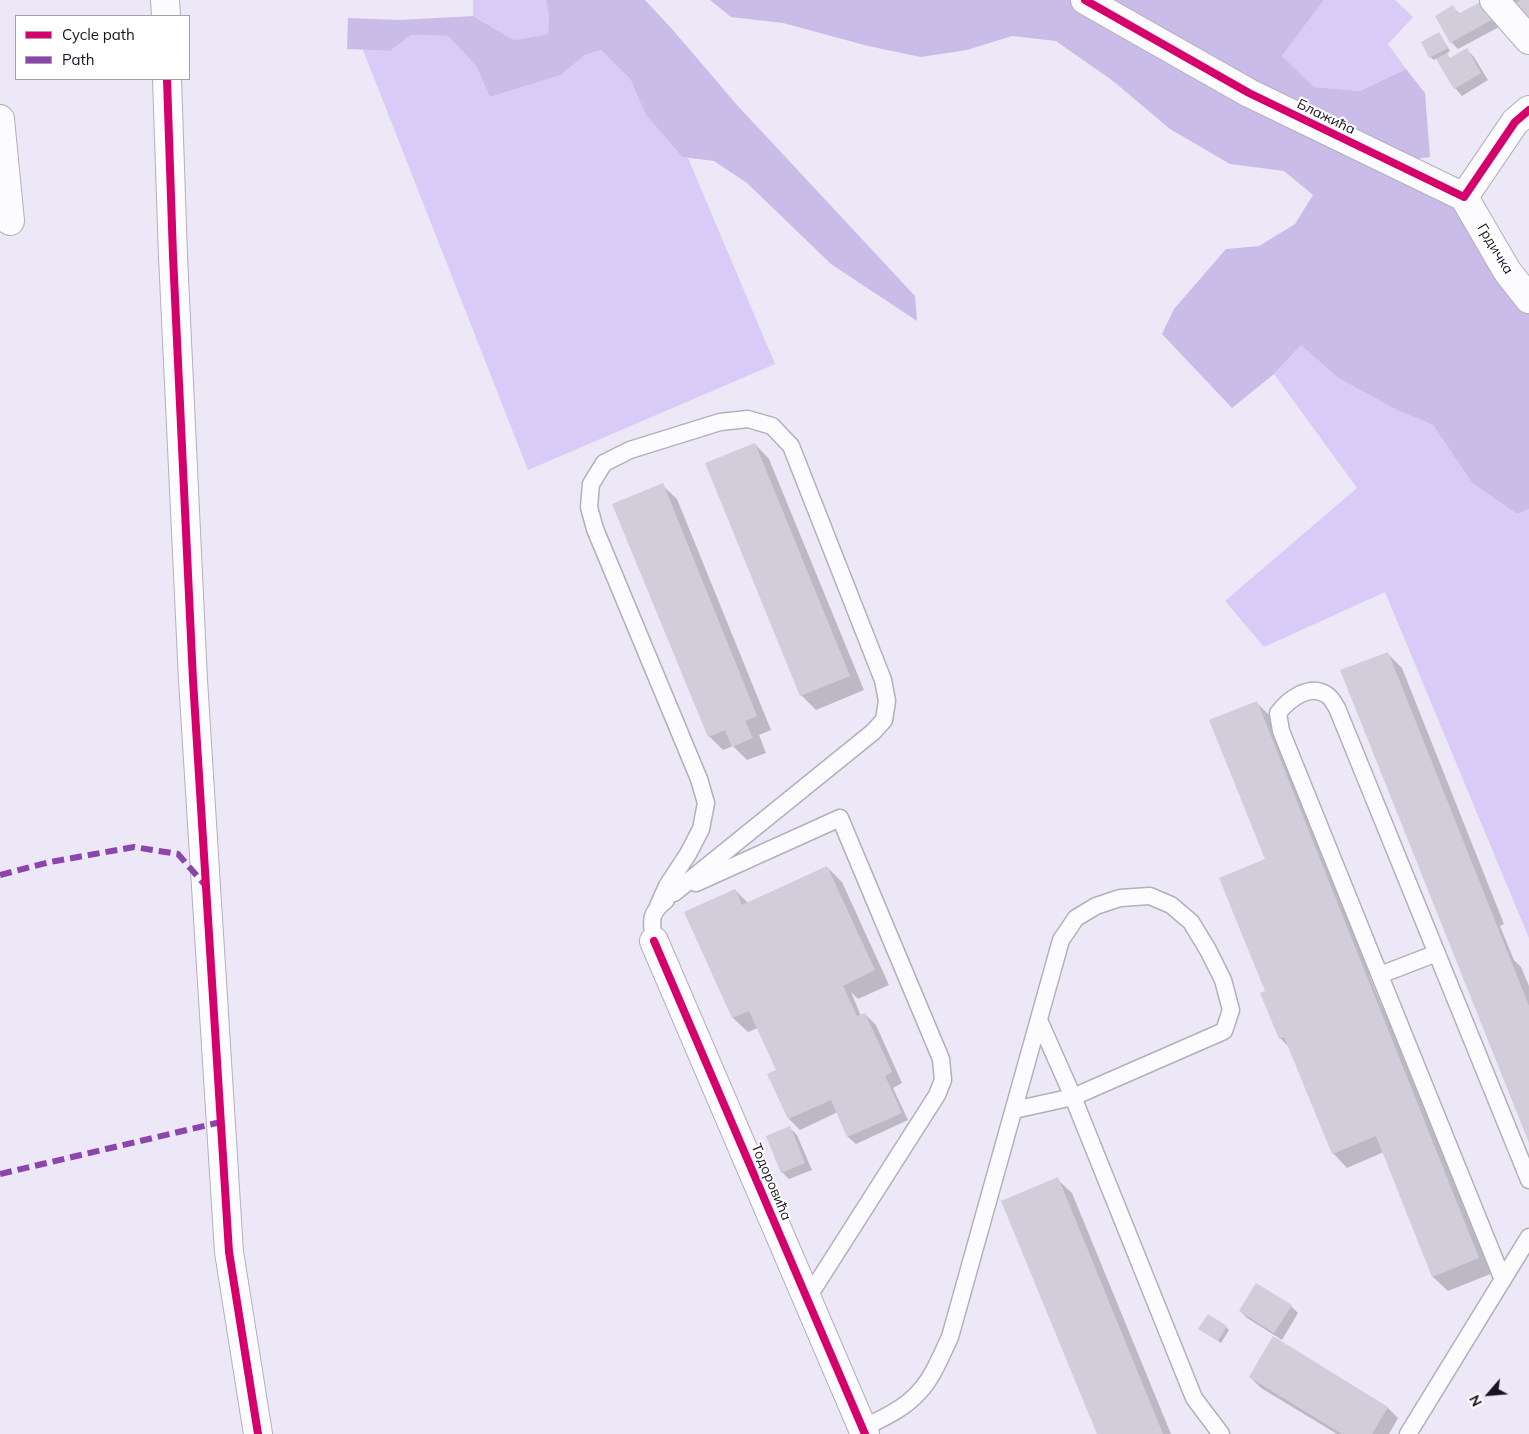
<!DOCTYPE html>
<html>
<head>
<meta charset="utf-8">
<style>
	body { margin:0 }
	#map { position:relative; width:1529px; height:1434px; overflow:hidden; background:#ece8f7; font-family:Mulish,sans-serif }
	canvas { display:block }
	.legend { position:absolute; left:15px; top:15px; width:175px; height:65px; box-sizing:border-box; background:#fff; border:1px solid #a3a1a6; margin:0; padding:6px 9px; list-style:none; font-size:15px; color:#181420 }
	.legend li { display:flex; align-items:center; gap:10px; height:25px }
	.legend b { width:25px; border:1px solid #a3a1a6 }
	.north { position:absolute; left:1464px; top:1369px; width:50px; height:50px; -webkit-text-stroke:4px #fff; paint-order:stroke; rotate:243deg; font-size:14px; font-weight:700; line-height:20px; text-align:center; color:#181420 }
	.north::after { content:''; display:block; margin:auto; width:18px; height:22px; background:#181420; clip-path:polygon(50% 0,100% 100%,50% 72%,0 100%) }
</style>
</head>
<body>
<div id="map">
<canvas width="1529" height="1434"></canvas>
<ul class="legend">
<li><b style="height:6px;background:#d6006c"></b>Cycle path</li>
<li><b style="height:6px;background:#8e44ad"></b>Path</li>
</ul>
<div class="north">N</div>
</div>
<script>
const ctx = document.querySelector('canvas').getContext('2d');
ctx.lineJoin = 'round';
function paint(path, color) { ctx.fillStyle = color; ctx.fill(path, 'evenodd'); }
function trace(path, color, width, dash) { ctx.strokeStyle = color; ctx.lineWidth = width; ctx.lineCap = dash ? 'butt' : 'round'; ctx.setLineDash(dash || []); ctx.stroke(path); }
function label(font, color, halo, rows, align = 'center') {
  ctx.font = font + ' Mulish,sans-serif'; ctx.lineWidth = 4; ctx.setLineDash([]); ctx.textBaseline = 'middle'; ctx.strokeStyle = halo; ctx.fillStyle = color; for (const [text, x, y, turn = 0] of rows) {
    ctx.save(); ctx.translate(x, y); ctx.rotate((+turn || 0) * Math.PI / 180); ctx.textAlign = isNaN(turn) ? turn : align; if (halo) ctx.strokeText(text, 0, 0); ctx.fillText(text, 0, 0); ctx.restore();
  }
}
paint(new Path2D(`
	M473,0H546L549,16L548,34L514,40L473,16Z
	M1324,0H1395L1413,17L1388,44L1406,69L1360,91L1313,87L1282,56Z
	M411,35L448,36L476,66L490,97L561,75L585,55L601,50L630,79L646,115L682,157L688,158L775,364L528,470L363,50L390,51Z
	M1301,345L1338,378L1397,410L1433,425L1472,483L1517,514L1529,509V938L1385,592L1264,647L1225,601L1357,488L1274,374Z`), '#d9cbf7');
paint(new Path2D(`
	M546,0H645L672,29L737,105L915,296L917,321L831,264L747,183L714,161L682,157L646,115L630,79L601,50L585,55L561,75L490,97L476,66L448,36L411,35L390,51L347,49L348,18L400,20L473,16L514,40L548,34L549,16Z
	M710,0H1324L1282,56L1314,87L1360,91L1406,69L1425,93L1430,157L1393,162L1464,197L1529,299V509L1517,514L1472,483L1433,425L1397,410L1338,378L1301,345L1274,374L1232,408L1162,334L1174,309L1226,249L1259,246L1295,224L1313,195L1284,171L1230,164L1170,129L1113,81L1056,41L1012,36L967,50L921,57L868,46L783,23L731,17Z`), '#cabce9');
paint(new Path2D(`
	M1510,0H1529L1515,5Z
	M1453,7L1460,14L1489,9L1499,27L1458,49L1451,42Z
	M1439,33L1450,51L1446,54L1451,59L1467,50L1474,57L1488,80L1462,96L1455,88L1437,58L1434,60L1430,57Z
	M755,444L769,459L864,690L816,710L801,695Z
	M662,485L677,499L771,730L759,735L766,753L747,760L733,746L723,750L709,736Z
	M1387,653L1402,668L1504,924L1500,926L1514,960L1521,967L1529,986V1140Z
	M1256,702L1271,717L1373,974L1369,975L1383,1009L1390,1016L1493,1273L1448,1291L1433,1277L1384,1152L1347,1168L1333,1153L1290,1048L1280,1038L1267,991L1266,860Z
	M827,867L842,882L889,985L858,999L851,992L861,1016L865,1014L876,1025L902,1083L893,1088L908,1120L856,1144L848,1137L838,1112L800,1130L789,1119L769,1075L777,1071L758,1028L748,1032L733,1018L685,913L735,890L748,903Z
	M790,1128L797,1135L812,1170L789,1179L782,1172Z
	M1057,1179L1072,1193L1171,1434H1098Z
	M1291,1306L1298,1313L1282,1340L1247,1318L1240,1311Z
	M1226,1327L1229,1330L1221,1343L1200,1329Z
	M1250,1377L1388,1408L1398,1418L1389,1434H1337L1261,1388Z`), '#0003');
paint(new Path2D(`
	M1520,0H1529V23L1516,3Z
	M1482,1L1493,19L1450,43L1435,16L1453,5L1458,14Z
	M1439,32L1448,48L1429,58L1421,42Z
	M1467,48L1481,73L1454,89L1436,59L1447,53L1450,58Z
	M755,443L850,676L800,696L705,463Z
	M663,483L757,716L745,721L753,738L732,747L725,730L708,737L612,504Z
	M1388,652L1529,1006V1143L1340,670Z
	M1257,701L1479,1258L1432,1277L1376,1136L1332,1154L1284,1037L1279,1039L1260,993L1265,991L1219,878L1265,859L1209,720Z
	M827,866L875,970L843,986L857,1016L865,1013L892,1072L885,1076L902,1113L847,1137L831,1100L788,1119L767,1074L776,1070L749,1011L732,1018L684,912L735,889L742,905Z
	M790,1126L805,1163L781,1173L766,1136Z
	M1058,1177L1163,1434H1097L1001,1201Z
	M1256,1283L1292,1305L1274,1333L1239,1311Z
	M1208,1314L1227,1326L1218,1341L1198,1329Z
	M1273,1336L1388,1407L1372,1434H1342L1249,1377Z`), '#d1cdda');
const lane = new Path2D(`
	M696,883L840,818L941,1059L943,1080L937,1095L807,1299
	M658,906L667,886L688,854L701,829L706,803L699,779L595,529L589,507L591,484L604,463L630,450L720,422L748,419L772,426L791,446L883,680L887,701L884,720L873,732L674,893
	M654,941C651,920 649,914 666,900
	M1380,975L1437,953
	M1014,1110L1073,1097L1194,1398L1221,1434
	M1503,1280L1281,731L1278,713C1289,699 1310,683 1327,695C1332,698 1334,704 1337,708L1529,1180
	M863,1428C883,1418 904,1409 919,1392C933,1377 941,1356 950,1337L1061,940L1076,918L1096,906L1120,898L1150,896L1171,905L1191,922L1208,950L1223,980L1231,1010L1224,1031L1073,1097L1039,1020
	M1408,1434L1529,1237`);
const street = new Path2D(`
	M165,0L166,16
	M1085,0L1249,93L1464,197L1515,122L1529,110
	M1494,0L1529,40
	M167,79L173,256L193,680L229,1252L258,1434
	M0,119L10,221
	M1464,197L1507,271L1529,299
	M654,941L865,1434`);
trace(lane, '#b3afbc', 19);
trace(street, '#b3afbc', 30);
trace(lane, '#fcfcfe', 16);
trace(street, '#fcfcfe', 28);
trace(new Path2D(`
	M0,875L50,862L134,847L178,854L205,885
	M0,1174L221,1122`), '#8e44ad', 6, [12, 6]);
trace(new Path2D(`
	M1085,0L1249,93L1464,197L1515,122L1529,110
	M167,79L173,256L193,680L229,1252L258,1434
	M654,941L865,1434`), '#d6006c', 8);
label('14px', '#181420', '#fff', [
	["Блажића",1326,117,26],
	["Грдичка",1495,249,59],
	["Тодоровића",771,1182,67]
]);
</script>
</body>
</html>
